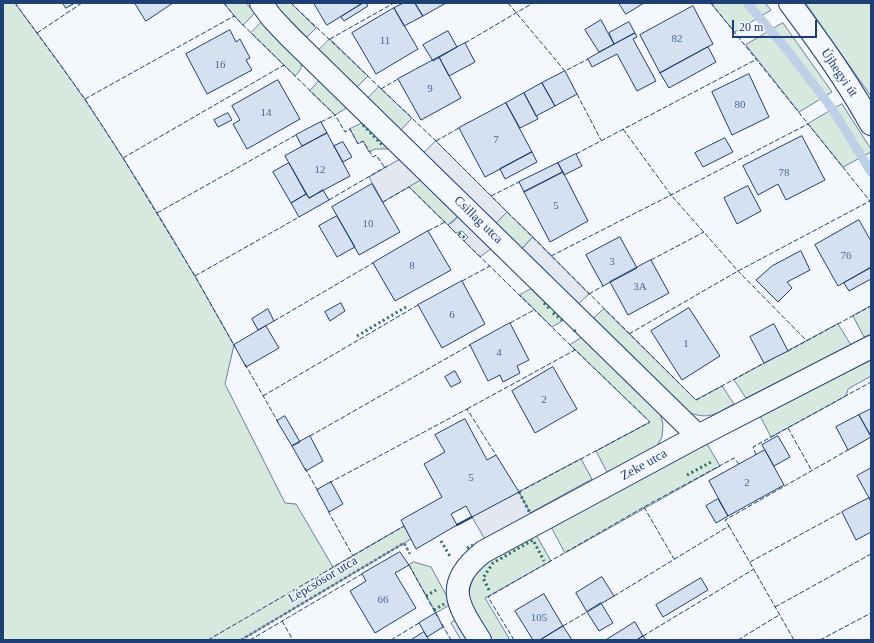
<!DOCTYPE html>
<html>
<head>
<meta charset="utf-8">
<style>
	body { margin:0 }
	#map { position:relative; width:874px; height:643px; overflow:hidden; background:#f4f7fb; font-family:"Times New Roman",serif }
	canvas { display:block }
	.frame { position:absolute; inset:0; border:4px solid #1d3f73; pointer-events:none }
	.scale { position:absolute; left:732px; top:20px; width:85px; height:18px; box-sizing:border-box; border:2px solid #1d3f73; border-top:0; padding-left:5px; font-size:12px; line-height:14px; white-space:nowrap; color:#1d3f73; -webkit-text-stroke:3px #f4f7fb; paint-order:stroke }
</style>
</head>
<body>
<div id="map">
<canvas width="874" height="643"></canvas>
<div class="frame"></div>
<div class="scale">20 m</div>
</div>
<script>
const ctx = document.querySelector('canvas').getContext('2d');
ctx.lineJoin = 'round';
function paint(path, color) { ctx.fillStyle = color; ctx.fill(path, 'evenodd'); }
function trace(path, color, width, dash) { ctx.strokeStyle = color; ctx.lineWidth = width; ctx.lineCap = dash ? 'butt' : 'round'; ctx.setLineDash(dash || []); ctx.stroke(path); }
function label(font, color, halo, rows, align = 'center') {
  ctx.font = font + ' "Times New Roman",serif'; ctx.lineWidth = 3; ctx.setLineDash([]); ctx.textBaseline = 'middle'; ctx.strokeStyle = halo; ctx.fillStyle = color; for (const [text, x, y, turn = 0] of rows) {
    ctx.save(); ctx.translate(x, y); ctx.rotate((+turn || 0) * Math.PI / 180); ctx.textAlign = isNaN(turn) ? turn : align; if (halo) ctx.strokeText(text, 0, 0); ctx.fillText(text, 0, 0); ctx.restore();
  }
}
const green = new Path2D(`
	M3,3H15C37,33 60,63 81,94C136,175 186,259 234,345L225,384L285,503L296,504L333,567L404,526L411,539L241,640H3Z
	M224,3H246L255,13L243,25Z
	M273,3H291L316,28L307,37Z
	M711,3H765L771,10L735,32Z
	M806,3H871V96Z
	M262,22L300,59C303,67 301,70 295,76L251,33Z
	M783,23L832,92L799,112L746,45Z
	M330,39L368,76L357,87L319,50Z
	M321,79L350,106L335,115L310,91Z
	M379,87L412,118L401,130L368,98Z
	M842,104L871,149V152L843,167L808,124Z
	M365,122L391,149H375L369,152L363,141L358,144L350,129Z
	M422,179L459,215L448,225L409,187Z
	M507,212L533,237L522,249L496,223Z
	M531,289L564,320L552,327L520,295Z
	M871,306V334L864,337L853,316Z
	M604,309L696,400L722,386L734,404C716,413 711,420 690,413L594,318Z
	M838,324L851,345L746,398L734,380Z
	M583,337L660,413L663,424L662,437L656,448L607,472L596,451L650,422L570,345Z
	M871,358V376L848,389L846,396L771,437L760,416Z
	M707,444L720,466L565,553L551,527Z
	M581,459L592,479L530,513L519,492Z
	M535,533L551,561L485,598L510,640H491L473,611L469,598L470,587L475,574L486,560Z
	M414,562L431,567L451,604L436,613L409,565Z`);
paint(green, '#d7e8df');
trace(green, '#687fa3', 1);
const parking = new Path2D(`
	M436,141L507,212L489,230L492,248L480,257L464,241L468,237L462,231L456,233L448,225L453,222L465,208L422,179L383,202L369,177L410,153L417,159Z
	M533,237L589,294L571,311L516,256Z
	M519,492L536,524L490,548L472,517Z
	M464,614L480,640H461L451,623Z`);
paint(parking, '#e3e8f0');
trace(parking, '#687fa3', 1);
trace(new Path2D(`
	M747,3L788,51L833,110L871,172`), '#bed0e5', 9);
const building = new Path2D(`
	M63,3H75L66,8Z
	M135,3H173L146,21Z
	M314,3H363L327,25Z
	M363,3H366L368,6L344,21L341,17Z
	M404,3H415L423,16L404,26L394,8Z
	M415,3H446L423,16Z
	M619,3H644L626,14Z
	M693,6L713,44L660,73L640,35Z
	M394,8L418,49L376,74L352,33Z
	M601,20L614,44L599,52L585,30Z
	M629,22L635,33L614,44L609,33Z
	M230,30L236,42L240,39L250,58L246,60L252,70L207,94L186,54Z
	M448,31L457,47L433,61L423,45Z
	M635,33L637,37L633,39L656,81L637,91L617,54L592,67L588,59Z
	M465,43L475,62L449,76L439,57Z
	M708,47L716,62L669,88L660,73Z
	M439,57L461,98L421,120L398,79Z
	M565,71L577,94L555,106L542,83Z
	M749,74L769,117L732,135L712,92Z
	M278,80L300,119L247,149L233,124L240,120L232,106Z
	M542,83L555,106L536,116L524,93Z
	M524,93L538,119L520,128L506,103Z
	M506,103L532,152L485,177L459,128Z
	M228,113L232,120L218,127L214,120Z
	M321,122L327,133L302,146L296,135Z
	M327,133L350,176L309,198L285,156Z
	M802,136L825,180L786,200L778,184L758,195L743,166Z
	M725,138L733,152L703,167L695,153Z
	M343,142L352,157L343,162L334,146Z
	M532,152L537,162L505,179L500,169Z
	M576,154L582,166L564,175L558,163Z
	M289,163L306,194L291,203L273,172Z
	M558,163L563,172L524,192L519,182Z
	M563,172L588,221L550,242L524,192Z
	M372,184L400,232L359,255L332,207Z
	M748,186L761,211L737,224L724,198Z
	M323,190L329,200L299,217L291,203L306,194L309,198Z
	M337,216L355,247L337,257L319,226Z
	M859,220L871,241V267L838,286L815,245Z
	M428,231L451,270L395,301L373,263Z
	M620,237L637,268L603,286L586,255Z
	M801,251L810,270L787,282L792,288L778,302L756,280L772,266Z
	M651,260L669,293L628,315L610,282Z
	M871,268V279L849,291L844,283Z
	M462,281L485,324L442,348L418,305Z
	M341,303L345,311L330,321L325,312Z
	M689,308L720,356L682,380L651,331Z
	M268,309L274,321L258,330L252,319Z
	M510,323L529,360L517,366L520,373L503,382L500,375L488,381L470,345Z
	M774,324L788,351L764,363L750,337Z
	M266,326L279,348L246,367L234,345Z
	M553,367L577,409L535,433L512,391Z
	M455,371L461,382L451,387L445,377Z
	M871,409V436L859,415Z
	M859,415L871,437L848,450L836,427Z
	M285,416L300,442L292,446L277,421Z
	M465,419L487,460L496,455L519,492L472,517L466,506L451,514L457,525L416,549L401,520L442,497L424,464L445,452L435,435Z
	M310,436L323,461L306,471L292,446Z
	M778,436L790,457L774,466L762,445Z
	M765,450L784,485L728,516L709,481Z
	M871,468V497L869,498L857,476Z
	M331,482L343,504L329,512L317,490Z
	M869,498L871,502V532L856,540L842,512Z
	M718,499L728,516L716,523L706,506Z
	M400,552L409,565L395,573L416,608L375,633L350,591L366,581L362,574Z
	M602,577L614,596L587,612L576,593Z
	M701,578L708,590L663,617L656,605Z
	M544,594L563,626L540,640H533L515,611Z
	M601,603L613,623L599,631L587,612Z
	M436,613L443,627L427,637L419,623Z
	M635,622L643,636L637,640H606Z
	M563,626L572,640H540Z
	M424,632L429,640H411Z
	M643,636L646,640H637Z`);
paint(building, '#d5e0f0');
trace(building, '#1d3f73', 1);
const minor = new Path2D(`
	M261,3L272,18L290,37L698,436
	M790,3C819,42 848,82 871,124
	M480,640C457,604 443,584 483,552L698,436L871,347`);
trace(minor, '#1d3f73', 24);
trace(new Path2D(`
	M241,640L404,543L410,554`), '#5e769c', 2.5, [3, 2]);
trace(minor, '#f4f7fb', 22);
trace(new Path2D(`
	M363,125L384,147
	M459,233L465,238
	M544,303L551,310
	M553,313L562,320
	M574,330L577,334
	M357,336L406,307
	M687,475L713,461
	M519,492L530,513
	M441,541L451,558
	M467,548L473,545
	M489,590L483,578L493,563L533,540L544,561
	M426,596L436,590
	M434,610L444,604`), '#2c6c60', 3, [2, 3]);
trace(new Path2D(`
	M15,3L85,99L123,158L195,276L235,347
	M224,3L234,16L335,115L345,132L350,129L358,144L363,141L373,157L376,155L385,168
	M291,3L436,141L696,400L764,363
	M508,3L565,71L588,59
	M711,3L870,201
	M37,33L82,3
	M330,39L394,3
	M465,43L533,3
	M381,89L398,79
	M577,94L601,140
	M85,99L234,16
	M321,122L335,115
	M623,129L671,195L738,271L807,341
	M436,141L459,128
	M576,154L757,59
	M123,158L284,65
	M491,196L519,182
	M329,200L387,166
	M383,202L409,187L562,337L650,422L519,492
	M157,213L296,135
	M428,231L445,222
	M551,256L671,195L808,124
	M651,260L704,232
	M195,276L299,217
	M462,281L490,266
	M589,294L603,286
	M274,321L373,263
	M510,323L534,310
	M629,334L738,271L870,201
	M788,351L871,306
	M245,364L278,422
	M263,396L418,305
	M467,409L575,350
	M788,428L812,471
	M310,436L470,345
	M756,455L753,447L871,382
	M305,468L318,491
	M329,483L467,409L496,455
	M644,507L674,559
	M328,511L353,556
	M729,526L794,640
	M750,562L842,512
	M409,565L437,616
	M614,596L729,526L725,520L848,450
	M775,607L871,554
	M282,621L293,640
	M442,624L451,640
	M563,626L587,612
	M643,636L754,569
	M208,640L404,526
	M250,640L362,574
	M391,640L419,623
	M514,640L488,597L644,507L734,458L739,464
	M738,640L779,615
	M820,640L871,613`), '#1d3f73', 1, [5, 2]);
trace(new Path2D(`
	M457,525L472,517`), '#1d3f73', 2);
label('11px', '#4b6792', null, [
	["82",677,39],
	["11",385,41],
	["16",220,65],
	["9",430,89],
	["80",740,105],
	["14",266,113],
	["7",496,140],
	["12",320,170],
	["78",784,173],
	["5",556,206],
	["10",368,224],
	["76",846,256],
	["3",612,262],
	["8",412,266],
	["3A",640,287],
	["6",452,315],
	["1",686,344],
	["4",499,353],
	["2",544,400],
	["5",471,478],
	["2",747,483],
	["66",383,600],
	["105",539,618]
]);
label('13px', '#1d3f73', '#f4f7fb', [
	["Újhegyi út",839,73,56],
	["Csillag utca",478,220,44],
	["Zeke utca",644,465,-29],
	["Lépcsősor utca",323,580,-31]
]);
</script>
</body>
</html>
